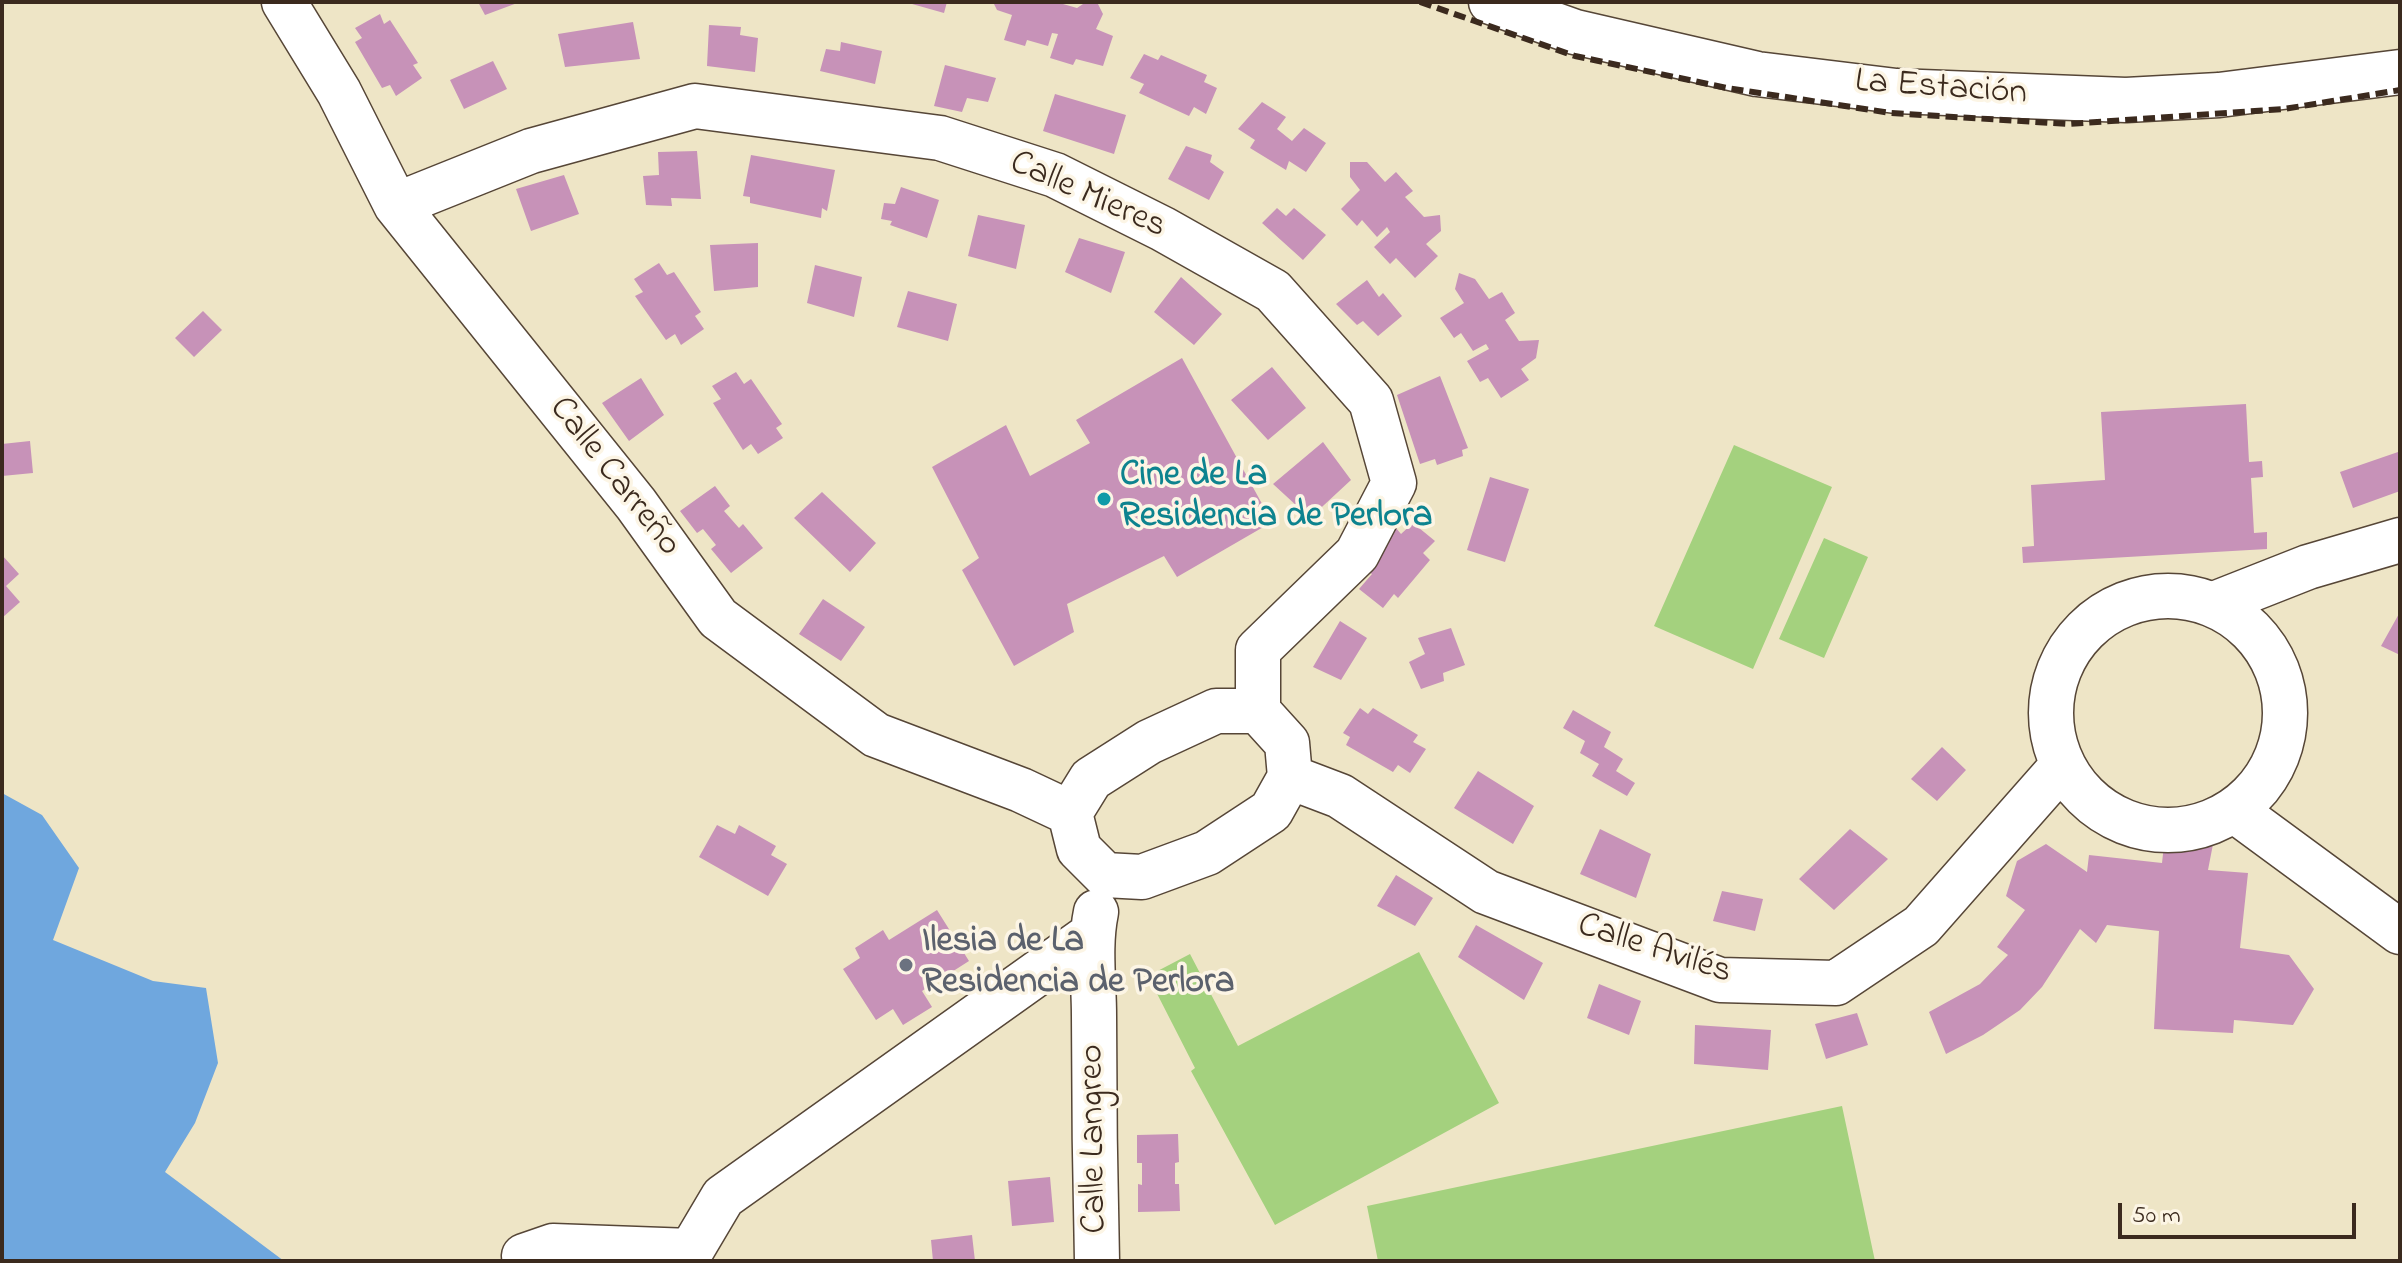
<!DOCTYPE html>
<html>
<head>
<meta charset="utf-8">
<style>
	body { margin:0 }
	#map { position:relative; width:2402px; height:1263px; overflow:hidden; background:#eee5c6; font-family:"Indie Flower",sans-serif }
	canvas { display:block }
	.frame { position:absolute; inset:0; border:4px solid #3b2a1e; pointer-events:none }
	.scale { position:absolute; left:2118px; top:1203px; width:238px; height:36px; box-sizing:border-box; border:4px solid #3b2a1e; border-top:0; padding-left:10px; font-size:24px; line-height:28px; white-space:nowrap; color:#3b2a1e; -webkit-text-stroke:6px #fcf5e5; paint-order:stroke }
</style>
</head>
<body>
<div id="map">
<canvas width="2402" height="1263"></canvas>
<div class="frame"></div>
<div class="scale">50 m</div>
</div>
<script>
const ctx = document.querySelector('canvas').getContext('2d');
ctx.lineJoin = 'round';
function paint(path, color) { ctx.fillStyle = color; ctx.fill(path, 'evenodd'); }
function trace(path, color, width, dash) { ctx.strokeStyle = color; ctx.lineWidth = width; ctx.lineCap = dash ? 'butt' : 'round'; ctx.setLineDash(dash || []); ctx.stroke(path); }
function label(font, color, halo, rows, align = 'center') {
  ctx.font = font + ' "Indie Flower",sans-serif'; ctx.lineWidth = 7; ctx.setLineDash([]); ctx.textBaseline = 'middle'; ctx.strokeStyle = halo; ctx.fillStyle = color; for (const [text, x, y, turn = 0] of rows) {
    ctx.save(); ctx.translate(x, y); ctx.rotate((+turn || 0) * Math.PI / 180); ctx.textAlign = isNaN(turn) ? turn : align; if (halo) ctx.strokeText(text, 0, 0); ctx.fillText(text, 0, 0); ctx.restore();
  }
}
paint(new Path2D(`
	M1734,445L1832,487L1753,669L1654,626Z
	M1824,538L1868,557L1824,658L1779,639Z
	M1419,952L1499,1103L1275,1225L1191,1071L1195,1068L1148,976L1190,954L1238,1046Z
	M1842,1106L1875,1261H1378L1367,1206Z`), '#a4d17e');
paint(new Path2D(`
	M2,793L42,815L79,868L53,940L153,981L206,988L218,1063L195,1123L165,1172L284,1261H2Z`), '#6fa7de');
paint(new Path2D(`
	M478,2H520L485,15Z
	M905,2H947L944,13Z
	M993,2H1056L1077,8L1086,2H1097L1103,14L1096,29L1113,36L1103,66L1076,59L1073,65L1050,58L1058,34L1052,33L1048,46L1027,40L1025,46L1004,40L1012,15L997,10Z
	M380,14L384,24L390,20L418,63L413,65L422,78L396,96L390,85L382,88L355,42L362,38L355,28Z
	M633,22L640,59L565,67L558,34Z
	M709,25L741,27L740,35L758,38L755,72L707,66Z
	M841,42L882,51L875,84L820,71L826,49L840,51Z
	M1144,54L1158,60L1161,55L1207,75L1204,82L1217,88L1206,114L1194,107L1189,116L1139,93L1144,84L1130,78Z
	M493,61L507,89L464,109L450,80Z
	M945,65L996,78L988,102L967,98L962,112L934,106Z
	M1055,94L1126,115L1114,154L1043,131Z
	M1262,102L1286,117L1277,129L1292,141L1304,128L1326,143L1306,172L1289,161L1286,170L1250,148L1255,140L1238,129Z
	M1186,146L1212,155L1210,162L1224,172L1209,200L1168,179Z
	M697,151L701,199L671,198L672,206L646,205L643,176L659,175L658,152Z
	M751,155L835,170L827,211L822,208L821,218L750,203V197L743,196Z
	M1350,162H1367L1385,182L1396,172L1413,191L1405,197L1424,217L1440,215L1441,231L1426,244L1438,256L1415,278L1396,258L1390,264L1374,247L1390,232L1387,227L1377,237L1362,220L1357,226L1341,209L1360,190L1350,177Z
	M564,175L579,214L531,231L516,189Z
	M901,187L939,200L927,238L890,225L892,221L881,219L884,203L895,204Z
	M1277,208L1286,216L1294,208L1326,235L1303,260L1262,223Z
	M978,215L1025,225L1016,269L968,256Z
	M1079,238L1125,252L1111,293L1065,272Z
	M758,243V287L714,291L710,245Z
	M659,263L667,275L674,272L701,312L695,316L704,329L681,345L675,334L666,340L635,296L643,292L634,279Z
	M815,265L862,277L854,317L807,303Z
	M1459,273L1475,279L1489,299L1502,292L1515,313L1505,320L1519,341L1539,340L1536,358L1521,369L1529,380L1501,398L1488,378L1480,382L1467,361L1489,349L1486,344L1473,351L1461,333L1454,338L1440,318L1464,303L1455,289Z
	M1181,277L1222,314L1194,345L1154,312Z
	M1367,280L1379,297L1383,293L1402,316L1378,336L1363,321L1357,325L1336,304Z
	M908,291L957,304L948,341L897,327Z
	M203,311L222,330L194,357L175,338Z
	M1182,358L1272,522L1177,577L1164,556L1067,604L1074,632L1014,666L962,570L979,558L932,467L1006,425L1030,476L1090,443L1076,420Z
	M1272,367L1306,408L1268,440L1231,400Z
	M736,372L744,384L751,379L782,424L776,428L783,438L758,454L751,444L743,450L713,403L721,399L712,386Z
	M1440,376L1468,448L1462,450L1463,456L1437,465L1435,459L1420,464L1397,395Z
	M641,378L664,415L629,441L602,403Z
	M2246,404L2249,462L2262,461L2263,477L2251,478L2254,533L2267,532V549L2023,563L2022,547L2034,546L2031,485L2105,480L2101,412Z
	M30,441L33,473L2,476V444Z
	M1323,442L1351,480L1310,518L1273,484Z
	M2398,452L2400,491L2353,508L2340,472Z
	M1490,477L1529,489L1505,562L1467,550Z
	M715,486L730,506L724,511L739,528L743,524L763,548L731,573L711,549L716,545L703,529L697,533L680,511Z
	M822,492L876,543L850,572L794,518Z
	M1413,523L1435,541L1423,553L1430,560L1398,598L1394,594L1383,608L1359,589L1372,574L1362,567L1396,528L1401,534Z
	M2,555L19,574L6,586L20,602L2,618Z
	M823,599L865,627L841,661L799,634Z
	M2400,612V655L2381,646Z
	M1340,621L1367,638L1341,680L1313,667Z
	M1451,628L1465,665L1443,673L1444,681L1421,689L1409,662L1425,654L1418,638Z
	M1360,708L1368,714L1373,708L1418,735L1413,742L1426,749L1410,773L1398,765L1393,772L1346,745L1350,737L1343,733Z
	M1573,710L1611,732L1604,747L1623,759L1616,771L1635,783L1627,796L1592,776L1599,764L1580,753L1585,741L1563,728Z
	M1942,747L1966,770L1937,801L1911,779Z
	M1478,771L1534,806L1513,844L1454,808Z
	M717,825L735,834L739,825L776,846L771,855L787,864L768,896L699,857Z
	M1600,829L1651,854L1636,898L1580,874Z
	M1850,829L1888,859L1834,910L1799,879Z
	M2165,836L2214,839L2208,870L2248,873L2240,948L2289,955L2314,989L2293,1025L2234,1020L2233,1033L2154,1029L2159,931L2107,925L2096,943L2080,929L2042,987L2020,1010L1983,1035L1946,1054L1929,1012L1980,984L2008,955L1997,947L2025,910L2006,896L2017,861L2046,844L2087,872L2089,855L2162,863Z
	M1396,875L1433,898L1415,926L1377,906Z
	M1722,891L1763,899L1755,931L1713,921Z
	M937,910L969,961L922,991L932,1007L903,1025L893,1009L876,1020L843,969L860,958L855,948L883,930L889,940Z
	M1476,925L1543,963L1524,1000L1458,957Z
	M1599,984L1641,1001L1629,1035L1587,1018Z
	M1857,1013L1868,1045L1826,1059L1815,1024Z
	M1695,1025L1771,1030L1768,1070L1694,1064Z
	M1178,1134L1179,1162L1175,1163V1184H1179L1180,1211L1138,1212V1184L1142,1185V1163H1137V1135Z
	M1050,1177L1054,1222L1012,1226L1008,1181Z
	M972,1235L975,1261H933L931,1240Z`), '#c792b8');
const minor = new Path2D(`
	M284,2L339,92L396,205L636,504L718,618L876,735L1021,790L1070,813
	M1491,2L1575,32L1757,74L1896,91L2126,100L2219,95L2400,72
	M396,205L531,151L695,106L940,138L1055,175L1163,229L1273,291L1371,401L1394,483L1357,554L1258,650V711
	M2051 713a117 117 0 1 1 234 0a117 117 0 1 1-234 0Z
	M2214,604L2308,567L2400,540
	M1216,711H1258L1287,743L1290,777L1271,811L1207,853L1142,877L1105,875L1079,849L1070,813L1091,779L1149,742Z
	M1290,777L1340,796L1486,892L1720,980L1836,983L1921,926L2062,766
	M2238,813L2400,932
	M1096,912C1089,946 1094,981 1094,1016C1094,1098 1095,1179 1097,1261
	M524,1256L553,1246L691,1251L723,1197L1091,935`);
trace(minor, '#564637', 47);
trace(minor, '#fff', 44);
trace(new Path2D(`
	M1420,2L1575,56L1727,88L1891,113L2068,124L2284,109L2400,90`), '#3b2a1e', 6, [12, 6]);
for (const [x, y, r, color] of [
	[1104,499,8,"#0f9aa8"],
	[906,965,8,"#6b7280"]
]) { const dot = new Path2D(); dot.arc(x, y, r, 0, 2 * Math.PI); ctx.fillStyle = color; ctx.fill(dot); trace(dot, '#fcf5e5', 3); }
label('36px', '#3b2a1e', '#fcf5e5', [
	["La Estación",1941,90,4],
	["Calle Mieres",1087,197,24],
	["Calle Carreño",613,478,52],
	["Calle Avilés",1654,951,18],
	["Calle Langreo",1096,1139,-91]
]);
label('bold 36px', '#0d838f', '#fcf5e5', [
	["Cine de La",1120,478],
	["Residencia de Perlora",1120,519]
], 'left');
label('bold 36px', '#5b616d', '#fcf5e5', [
	["Ilesia de La",922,944],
	["Residencia de Perlora",922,985]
], 'left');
</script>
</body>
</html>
